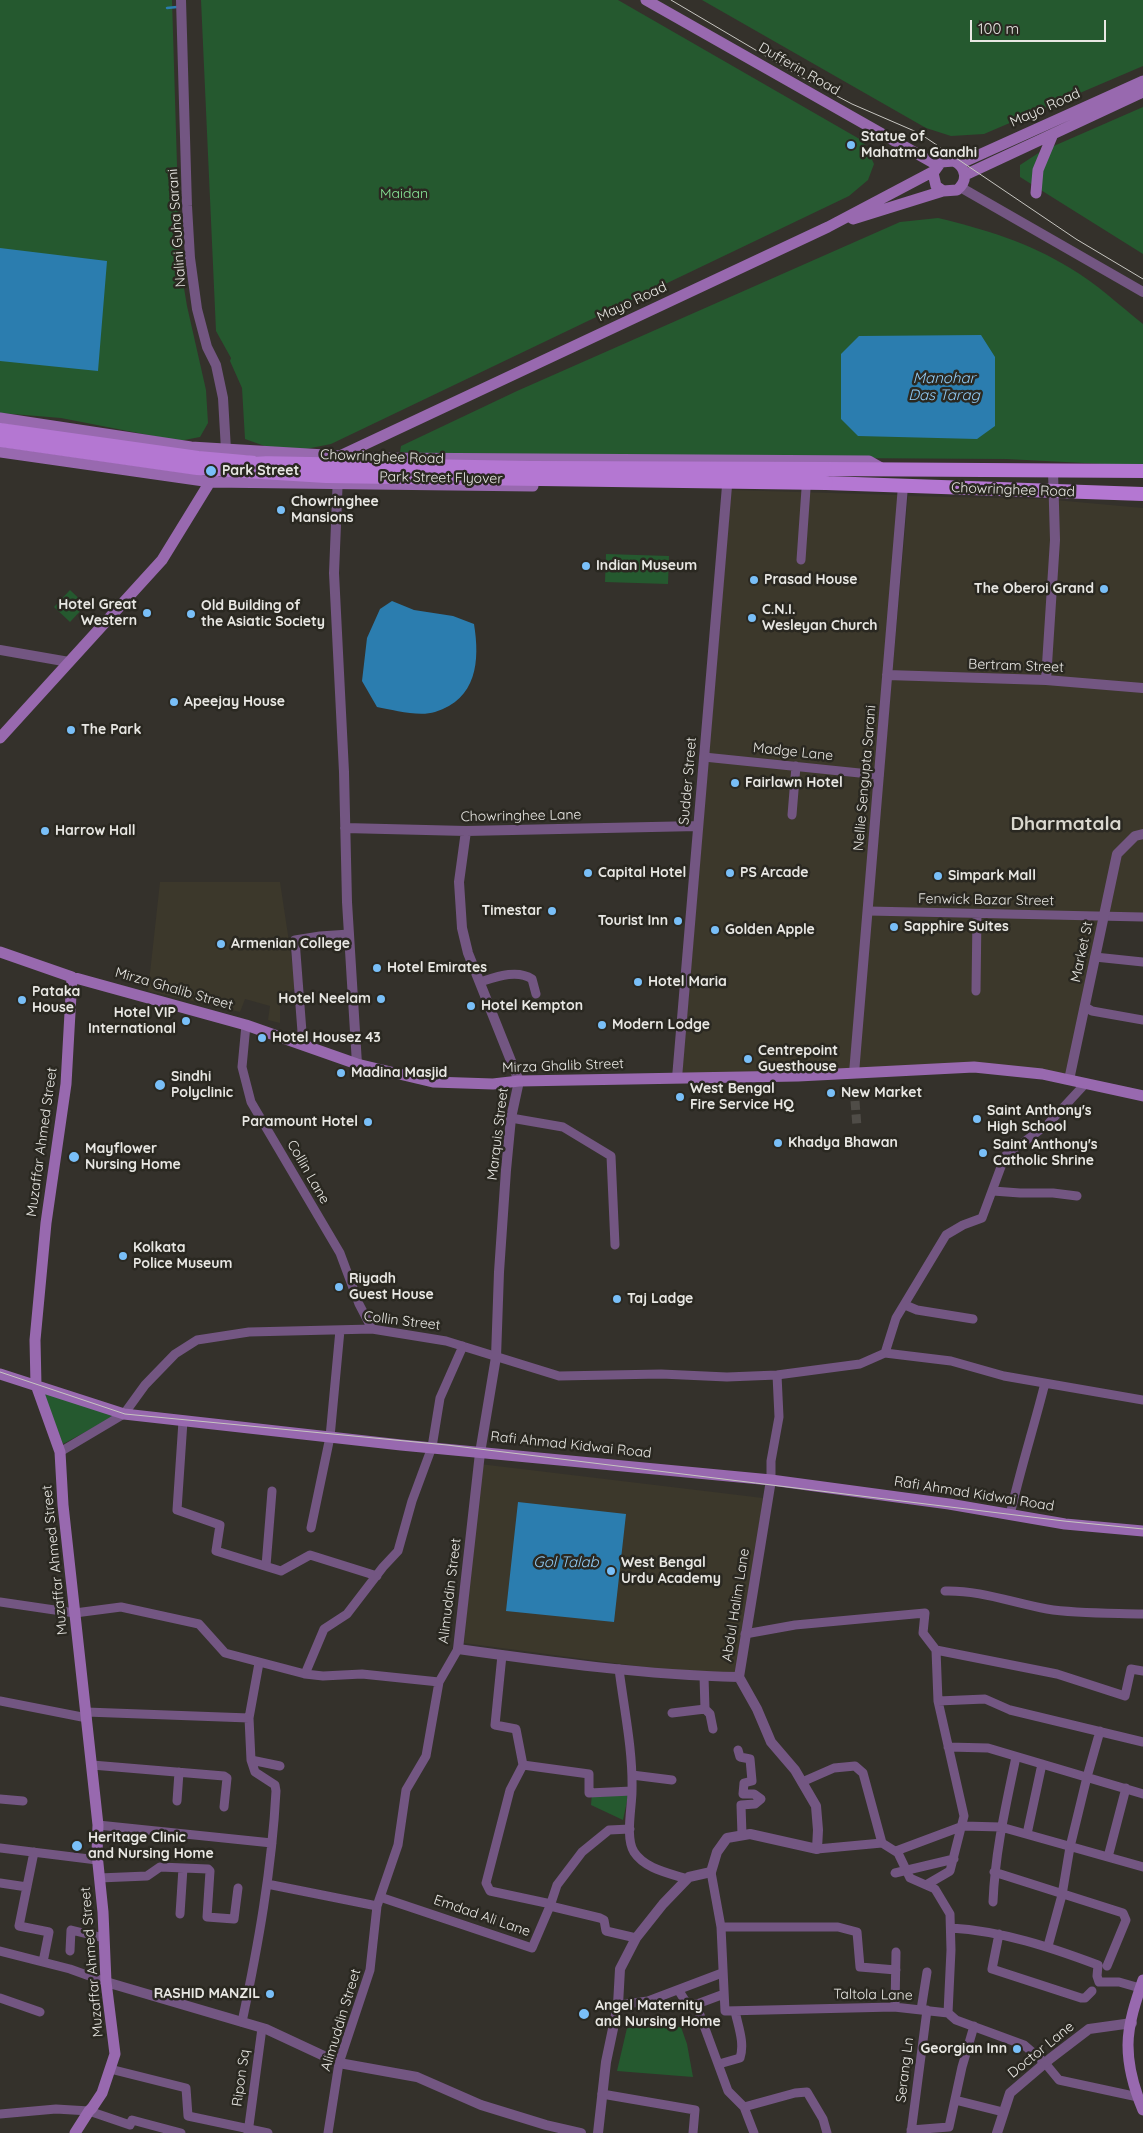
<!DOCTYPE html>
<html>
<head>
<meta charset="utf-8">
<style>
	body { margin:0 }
	#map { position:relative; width:1143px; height:2133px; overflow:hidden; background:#34312b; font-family:Quicksand,sans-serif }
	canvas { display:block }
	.scale { position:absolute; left:970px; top:20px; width:136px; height:22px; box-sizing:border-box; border:2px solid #e8e7e3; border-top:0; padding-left:6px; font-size:15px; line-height:18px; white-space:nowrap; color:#e8e7e3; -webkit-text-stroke:4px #2a2821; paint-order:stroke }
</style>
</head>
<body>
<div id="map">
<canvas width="1143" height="2133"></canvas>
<div class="scale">100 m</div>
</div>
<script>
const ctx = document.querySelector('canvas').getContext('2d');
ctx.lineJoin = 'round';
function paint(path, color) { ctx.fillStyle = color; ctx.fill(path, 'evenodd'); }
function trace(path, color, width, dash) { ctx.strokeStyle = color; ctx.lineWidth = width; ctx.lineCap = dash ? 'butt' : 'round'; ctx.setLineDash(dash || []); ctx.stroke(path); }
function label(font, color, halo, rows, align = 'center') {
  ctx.font = font + ' Quicksand,sans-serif'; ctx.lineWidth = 5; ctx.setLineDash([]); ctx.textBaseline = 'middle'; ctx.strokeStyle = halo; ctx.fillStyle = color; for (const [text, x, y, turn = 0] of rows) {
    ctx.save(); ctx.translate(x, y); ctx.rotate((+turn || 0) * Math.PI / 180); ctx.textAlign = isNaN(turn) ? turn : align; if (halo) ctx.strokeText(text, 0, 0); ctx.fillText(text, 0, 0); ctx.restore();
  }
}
paint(new Path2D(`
	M731,490L899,495L850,1069L682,1074Z
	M908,496L1044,499L1143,508V918L1102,914L1066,1078L1039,1070L857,1071Z
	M160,882H280L296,988L280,998V1023L268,1020L270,1006L245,999L240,1012L148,991Z
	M480,1464L763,1498L737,1673L659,1669L464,1643Z`), '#3c382b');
paint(new Path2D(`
	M0,0H172L180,264L187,306L206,390L208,423L200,437L179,441L61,418L0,413Z
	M201,0H618L863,141L874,164L868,180L849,196L331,444L306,449H273L245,439L242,388L230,361L231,358L216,331Z
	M702,0H1143V66L984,134L951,136L926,128Z
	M1143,107V254L1020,177V165L1040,152Z
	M938,218C984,229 1030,243 1070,268C1096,283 1119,305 1143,324V466L1006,459L502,456L400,452L401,446L517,391L900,222Z
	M606,554L669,556L668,584L605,582Z
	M70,590L86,605L70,622L54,607Z
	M42,1390L115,1416L63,1444Z
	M629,1792L623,1820L591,1805L592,1793Z
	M681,2027L687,2044L693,2077L617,2071L627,2028Z`), '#25592f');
paint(new Path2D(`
	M0,248L107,261L98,371L0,361Z
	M981,335L995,357V426L977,439L858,436L841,419V354L859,336Z
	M392,601L414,610L453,616L474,624C480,661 477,699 435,712C419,717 393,710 377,707L362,681L367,638L380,609Z
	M518,1502L626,1514L614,1622L506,1611Z`), '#2b7daf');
trace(new Path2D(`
	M167,8L177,7`), '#2b7daf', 2.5);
trace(new Path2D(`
	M855,1101L857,1127`), '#4f4c47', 9, [9, 4.5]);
trace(new Path2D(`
	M801,560L806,489
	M704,757L879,775
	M792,815L796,766
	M868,911L1143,917
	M1095,957L1143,962
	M480,982C496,977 517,969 532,979L536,994
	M976,991L977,914
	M1085,1007L1092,1011L1143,1020
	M246,1025L242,1067L251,1102L340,1253L359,1304L372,1329
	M303,1045L295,940L320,936L349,934
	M511,1118L563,1127L611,1156L615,1245
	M993,1191L1020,1193H1053L1077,1196
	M905,1305L917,1310L973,1319
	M885,1353L896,1318L946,1235L963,1225L982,1218L1005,1156L1048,1124L1085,1084
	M885,1353L951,1361L1004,1376L1143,1400
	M183,1421L177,1510L220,1525L216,1551L281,1571L310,1555L377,1576
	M60,1452L124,1414L145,1385L175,1354L197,1340L249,1332L372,1329L446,1341L559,1376L661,1374L727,1377L777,1375L860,1364L885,1353
	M771,1480V1461L779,1417L777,1375
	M1010,1515C1020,1470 1034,1427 1045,1383
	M311,1528L330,1437L340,1330
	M266,1566L272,1491
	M945,1591C980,1590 1013,1603 1047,1609C1078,1614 1111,1613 1143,1614
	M0,1602L75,1613L121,1607L199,1624L225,1653L305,1674L323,1676L362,1674L439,1682
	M745,1634L795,1625L925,1613L923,1633L936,1650L938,1701L964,1816L950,1871L926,1885
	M936,1650L1057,1674L1125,1696L1131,1669L1143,1671
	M502,1655L495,1725L516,1729L523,1765L510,1790L486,1883L490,1891L551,1904
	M619,1669C624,1709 633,1750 632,1791C632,1807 625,1838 634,1852C645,1869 669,1873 687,1879
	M305,1674L324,1629L347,1614L383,1567L398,1551L412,1501L432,1447L440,1398L463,1346
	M0,1701L87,1718
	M938,1701L985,1699L1010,1710L1143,1742
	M705,1709L710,1714L713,1729
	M86,1712L249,1718
	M672,1713L705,1709L704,1676
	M948,1747L988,1748L1143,1794
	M738,1750L740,1757L750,1759L752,1781L744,1783L743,1794H754L761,1799L755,1804L741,1805L742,1835
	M251,1760L280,1766
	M92,1765L224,1776L227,1778L224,1807
	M523,1765L589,1774V1793L632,1791
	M632,1775L672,1780
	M802,1782L834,1768L855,1766L863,1773L882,1843
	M0,1799L23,1801
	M177,1801L179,1772
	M98,1825L272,1843
	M1027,1834L1042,1764
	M0,1848L97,1860
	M817,1849L882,1843L898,1853L910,1878L935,1889L950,1914L951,1950L948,2013
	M896,1851L963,1826L1001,1827L1143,1867
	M34,1852L19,1926L49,1932L43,1962
	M1108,1857L1126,1788
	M711,1872L721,1927L725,2011L894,2007L948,2013L956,2020L1024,2045L1045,2063L1059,2080L1138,2097
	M994,1872L1123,1913L1126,1920L1107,1966
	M895,1873L954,1859
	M99,1878L147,1876L160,1867L208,1869L210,1871L207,1917L234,1919L238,1888
	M0,1883L27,1887
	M267,1884L377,1906
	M380,1897L532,1948L550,1906L557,1885L582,1852L609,1830L630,1829
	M993,1902C995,1852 1006,1805 1016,1757
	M550,1906L600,1918L604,1920L606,1931L636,1938
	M180,1914L183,1868
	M721,1927H838L857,1932L860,1967L896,1970
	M951,1928C1002,1931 1050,1947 1098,1965L1097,1976L1099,1982H1119L1140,1988
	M999,1934L992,1969L1081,1998H1085L1092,1991
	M1048,1946L1062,1895L1070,1847L1087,1777L1100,1731
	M0,1951L70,1969L106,1982
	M70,1951L71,1930L104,1938
	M679,1991L689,2007L724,1994
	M0,1998L40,2012
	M696,2004L728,2091L744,2107L754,2133
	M618,2005L648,2001L722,1973
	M895,2007L896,1952
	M921,2010L927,1972
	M242,2022C258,1946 272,1869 276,1791L275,1785L255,1772L251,1760L249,1718L259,1663
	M719,2064L740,2058C745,2043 738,2026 735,2011
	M110,2069L186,2088L188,2116L268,2133
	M602,2094L695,2110L693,2133
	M955,2100L1003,2112
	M744,2107L795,2093L807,2092L823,2119L827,2133
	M0,2114L56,2109L89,2111L130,2125L132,2120L181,2133
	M911,2130L949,2127L962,2067L974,2026
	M248,2133L262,2028
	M328,2133L339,2063L370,1970L377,1906L398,1845L406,1790L426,1756L439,1682L458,1649
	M911,2133L927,2010`), '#735682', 9);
trace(new Path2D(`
	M181,0L187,206L190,258L197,309L207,347L216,365L223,398L226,450
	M960,187L1143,292
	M338,475L334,573L344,772L347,902L357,1064
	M0,650L69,662
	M887,675L1046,680L1143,688
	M1046,680L1055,540L1053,471
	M345,828L466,831L698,826
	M466,831L459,882L462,928L468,953L519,1081L511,1118L506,1170L499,1272L496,1357L480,1453L458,1649C551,1662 644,1675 739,1677
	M854,1073L903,486
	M677,1078L727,486
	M1069,1080L1117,854L1135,836L1143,834
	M106,1982L266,2029L339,2063L417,2077L481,2105L546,2125L581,2133
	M598,2133L606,2062L618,2005L620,1969L636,1938L663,1904L689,1877L711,1872L717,1852L727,1838L750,1834L817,1849L818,1830L816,1806L795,1770L771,1742L757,1709L739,1677L771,1480
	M997,2133L1010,2093L1051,2058L1089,2029L1132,2023`), '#735682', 10);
trace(new Path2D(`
	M646,0L937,165
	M959,164L1143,81
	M965,175L1143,92
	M1036,193L1038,170L1053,134
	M853,219L943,191L957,190C968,181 967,168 954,161L941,162L933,173L936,186L943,191
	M0,418L191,447L375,458L869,461L883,469
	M0,452L211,482L533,486
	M342,455L828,227L934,171
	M0,738L162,560L213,477
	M0,952L72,977L246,1025L357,1064L433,1082L493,1084L519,1081L798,1076L974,1067L1042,1074L1143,1096
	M72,977L66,1084L46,1223L35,1340L36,1385L60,1452L63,1505L98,1825L97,1854L103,1912L106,1982L115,2054L102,2093L92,2108L89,2111L75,2133
	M0,1374L124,1414L401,1445L771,1480L949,1504L1065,1524L1143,1531
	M1143,1980C1136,2000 1128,2024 1128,2045C1128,2067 1135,2091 1143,2110`), '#9869af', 11);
trace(new Path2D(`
	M825,469L1143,471
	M826,483L1143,494`), '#b477d2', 14);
trace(new Path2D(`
	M671,0L803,78L852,104L919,133L1076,239L1143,279
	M0,1372L125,1414L447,1445L1064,1521L1143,1529`), '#c7c6c1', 1);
trace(new Path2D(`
	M0,430L198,458L255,463L530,468L825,469
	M0,440L197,468L326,476L826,483`), '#b477d2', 14);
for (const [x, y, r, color] of [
	[851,145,5,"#79bff8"],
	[211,471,6,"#79bff8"],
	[281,510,5,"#79bff8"],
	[586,566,5,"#79bff8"],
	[754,580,5,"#79bff8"],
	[1104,589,5,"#79bff8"],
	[147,613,5,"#79bff8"],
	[191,614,5,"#79bff8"],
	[752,618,5,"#79bff8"],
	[174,702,5,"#79bff8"],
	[71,730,5,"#79bff8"],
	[735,783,5,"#79bff8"],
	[45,831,5,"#79bff8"],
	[588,873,5,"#79bff8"],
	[730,873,5,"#79bff8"],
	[938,876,5,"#79bff8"],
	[552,911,5,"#79bff8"],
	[678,921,5,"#79bff8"],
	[894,927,5,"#79bff8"],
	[715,930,5,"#79bff8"],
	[221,944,5,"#79bff8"],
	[377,968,5,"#79bff8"],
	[638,982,5,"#79bff8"],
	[381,999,5,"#79bff8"],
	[22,1000,5,"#79bff8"],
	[471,1006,5,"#79bff8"],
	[186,1021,5,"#79bff8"],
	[602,1025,5,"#79bff8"],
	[262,1038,5,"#79bff8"],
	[748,1059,5,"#79bff8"],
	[341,1073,5,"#79bff8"],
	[160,1085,6,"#79bff8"],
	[831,1093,5,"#79bff8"],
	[680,1097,5,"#79bff8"],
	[977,1119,5,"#79bff8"],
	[368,1122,5,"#79bff8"],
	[778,1143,5,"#79bff8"],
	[983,1153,5,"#79bff8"],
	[74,1157,6,"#79bff8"],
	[123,1256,5,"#79bff8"],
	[339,1287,5,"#79bff8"],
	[617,1299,5,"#79bff8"],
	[611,1571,5,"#79bff8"],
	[77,1846,6,"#79bff8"],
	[270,1994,5,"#79bff8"],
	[584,2014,6,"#79bff8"],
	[1017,2049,5,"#79bff8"]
]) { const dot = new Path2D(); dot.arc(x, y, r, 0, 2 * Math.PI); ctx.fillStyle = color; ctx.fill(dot); trace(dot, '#2a2821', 2); }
label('14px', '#e8e7e3', '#2a2821', [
	["Dufferin Road",799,69,30],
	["Mayo Road",1045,108,-24],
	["Nalini Guha Sarani",177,228,-94],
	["Mayo Road",632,302,-25],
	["Chowringhee Road",382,457,2],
	["Park Street Flyover",441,478,1],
	["Chowringhee Road",1013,490,2],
	["Bertram Street",1016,666,2],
	["Madge Lane",793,752,6],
	["Nellie Sengupta Sarani",865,778,-85],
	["Sudder Street",688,781,-85],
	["Chowringhee Lane",521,816,-1],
	["Fenwick Bazar Street",986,900,1],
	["Market St",1082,952,-78],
	["Mirza Ghalib Street",174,989,16],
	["Mirza Ghalib Street",563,1066,-2],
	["Marquis Street",498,1134,-83],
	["Muzaffar Ahmed Street",42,1142,-82],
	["Collin Lane",308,1172,60],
	["Collin Street",402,1321,7],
	["Rafi Ahmad Kidwai Road",571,1445,6],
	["Rafi Ahmad Kidwai Road",974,1494,9],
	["Muzaffar Ahmed Street",55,1560,-96],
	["Alimuddin Street",450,1591,-83],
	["Abdul Halim Lane",736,1605,-81],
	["Emdad Ali Lane",482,1916,19],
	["Muzaffar Ahmed Street",92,1962,-95],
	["Taltola Lane",873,1995,1],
	["Alimuddin Street",341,2020,-73],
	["Doctor Lane",1041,2050,-39],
	["Serang Ln",905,2070,-83],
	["Ripon Sq",241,2078,-82]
]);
label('bold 14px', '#e8e7e3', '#2a2821', [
	["Statue of",861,137],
	["Mahatma Gandhi",861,153],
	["Park Street",222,471],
	["Chowringhee",291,502],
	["Mansions",291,518],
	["Indian Museum",596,566],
	["Prasad House",764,580],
	["The Oberoi Grand",1094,589,"right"],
	["Hotel Great",137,605,"right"],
	["Western",137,621,"right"],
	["Old Building of",201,606],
	["the Asiatic Society",201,622],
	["C.N.I.",762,610],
	["Wesleyan Church",762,626],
	["Apeejay House",184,702],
	["The Park",81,730],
	["Fairlawn Hotel",745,783],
	["Harrow Hall",55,831],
	["Capital Hotel",598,873],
	["PS Arcade",740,873],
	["Simpark Mall",948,876],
	["Timestar",542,911,"right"],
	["Tourist Inn",668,921,"right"],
	["Sapphire Suites",904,927],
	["Golden Apple",725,930],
	["Armenian College",231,944],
	["Hotel Emirates",387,968],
	["Hotel Maria",648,982],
	["Pataka",32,992],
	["House",32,1008],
	["Hotel Neelam",371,999,"right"],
	["Hotel Kempton",481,1006],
	["Hotel VIP",176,1013,"right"],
	["International",176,1029,"right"],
	["Modern Lodge",612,1025],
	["Hotel Housez 43",272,1038],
	["Centrepoint",758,1051],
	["Guesthouse",758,1067],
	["Madina Masjid",351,1073],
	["Sindhi",171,1077],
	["Polyclinic",171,1093],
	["West Bengal",690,1089],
	["Fire Service HQ",690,1105],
	["New Market",841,1093],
	["Saint Anthony's",987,1111],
	["High School",987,1127],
	["Paramount Hotel",358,1122,"right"],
	["Khadya Bhawan",788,1143],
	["Saint Anthony's",993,1145],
	["Catholic Shrine",993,1161],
	["Mayflower",85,1149],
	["Nursing Home",85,1165],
	["Kolkata",133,1248],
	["Police Museum",133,1264],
	["Riyadh",349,1279],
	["Guest House",349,1295],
	["Taj Ladge",627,1299],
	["West Bengal",621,1563],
	["Urdu Academy",621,1579],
	["Heritage Clinic",88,1838],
	["and Nursing Home",88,1854],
	["RASHID MANZIL",260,1994,"right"],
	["Angel Maternity",595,2006],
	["and Nursing Home",595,2022],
	["Georgian Inn",1007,2049,"right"]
], 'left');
label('14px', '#89e698', '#2a2821', [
	["Maidan",404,194]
]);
label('italic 15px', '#91cbf5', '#2a2821', [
	["Manohar",944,378],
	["Das Tarag",944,395],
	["Gol Talab",566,1562]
]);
label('bold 19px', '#dad8cf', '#2a2821', [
	["Dharmatala",1066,824]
]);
</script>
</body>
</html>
